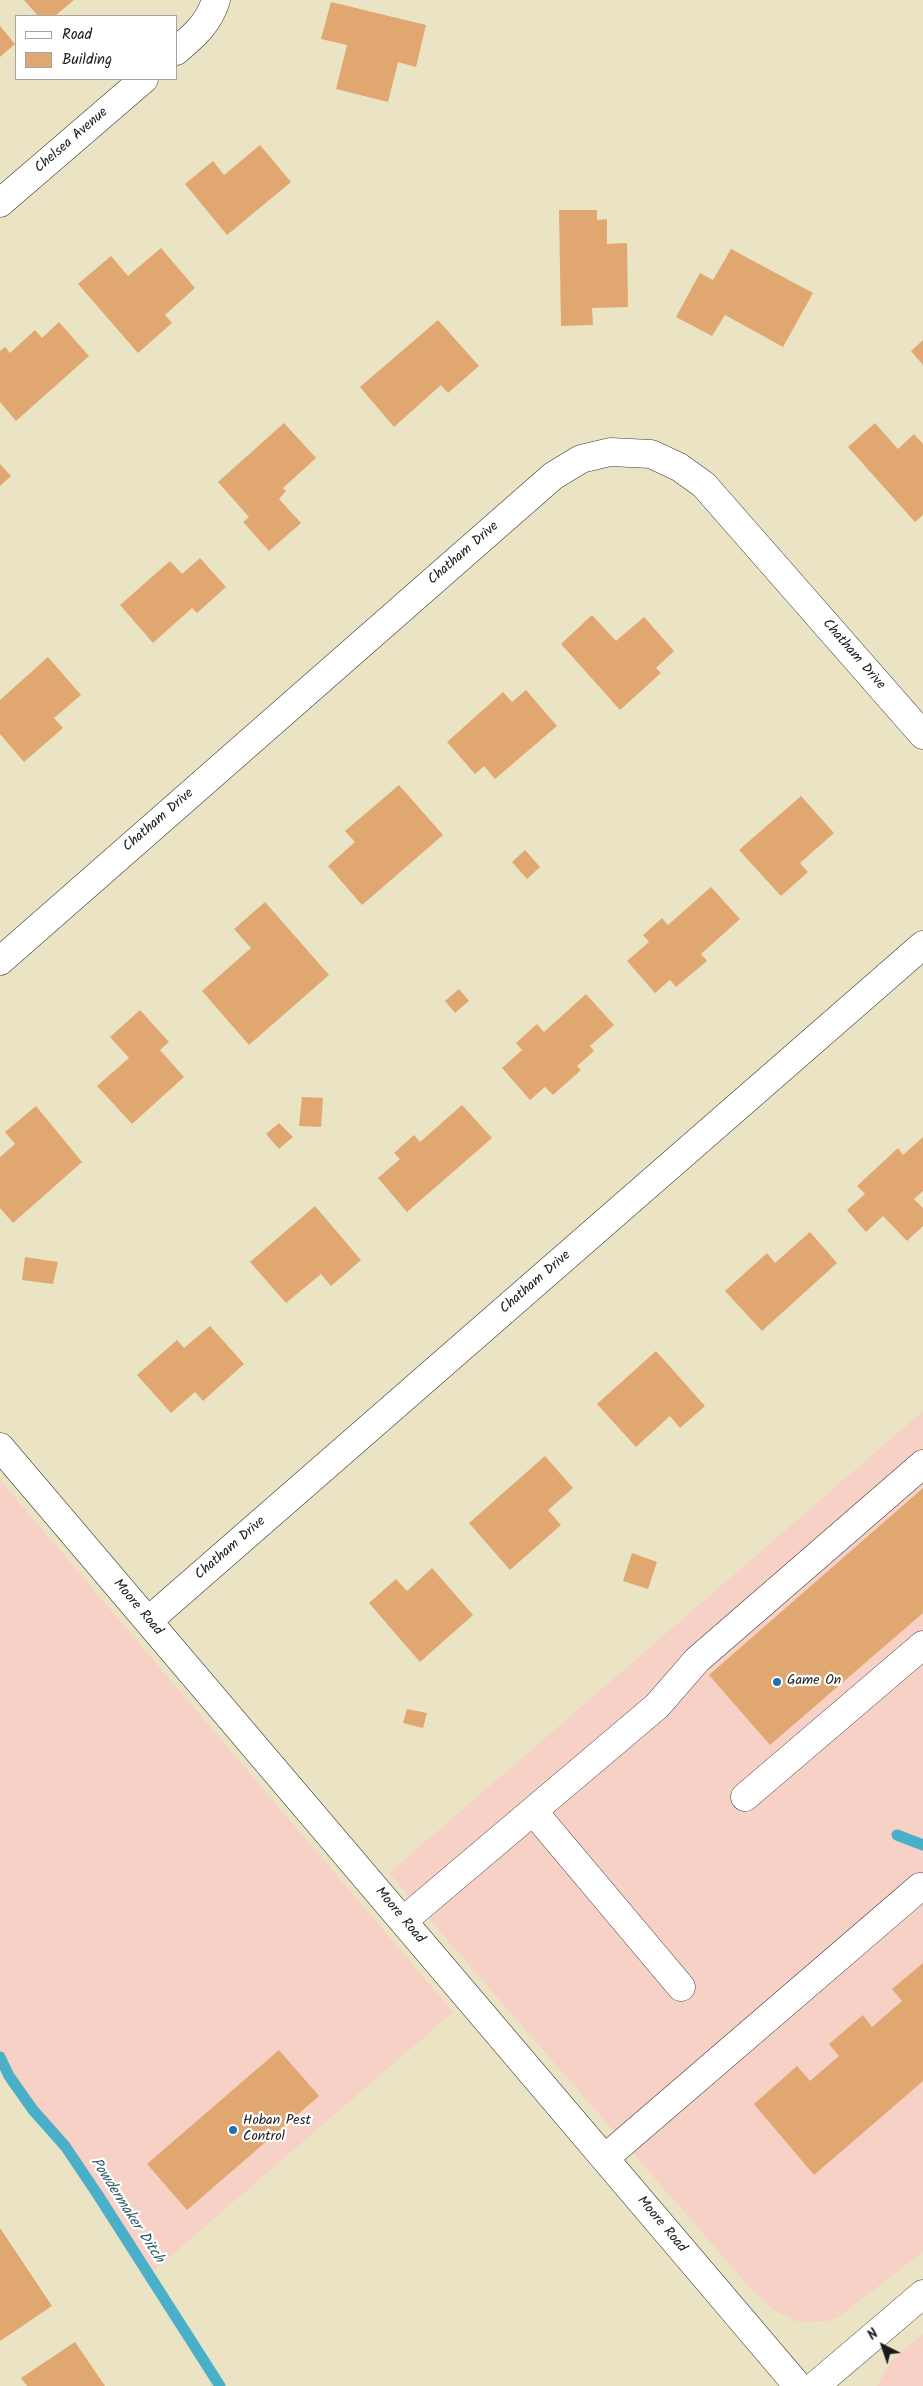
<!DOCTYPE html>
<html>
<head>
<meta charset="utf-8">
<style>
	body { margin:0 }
	#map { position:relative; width:923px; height:2386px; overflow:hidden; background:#eae4c5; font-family:Kalam,sans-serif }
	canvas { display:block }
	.legend { position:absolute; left:15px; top:15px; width:162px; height:65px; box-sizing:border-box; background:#fff; border:1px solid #a4a4a4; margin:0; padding:6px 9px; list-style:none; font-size:15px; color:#1c1c1c }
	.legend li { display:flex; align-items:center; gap:10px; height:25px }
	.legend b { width:25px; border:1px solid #a4a4a4 }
	.north { position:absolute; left:858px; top:2321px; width:50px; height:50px; -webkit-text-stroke:4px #fff; paint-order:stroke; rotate:319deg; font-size:14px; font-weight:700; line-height:20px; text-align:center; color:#1c1c1c }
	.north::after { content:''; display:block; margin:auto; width:18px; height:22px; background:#1c1c1c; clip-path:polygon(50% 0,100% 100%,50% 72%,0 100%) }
</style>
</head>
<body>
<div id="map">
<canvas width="923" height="2386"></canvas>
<ul class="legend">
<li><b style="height:6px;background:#fff"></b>Road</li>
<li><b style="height:14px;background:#e1a771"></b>Building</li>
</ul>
<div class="north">N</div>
</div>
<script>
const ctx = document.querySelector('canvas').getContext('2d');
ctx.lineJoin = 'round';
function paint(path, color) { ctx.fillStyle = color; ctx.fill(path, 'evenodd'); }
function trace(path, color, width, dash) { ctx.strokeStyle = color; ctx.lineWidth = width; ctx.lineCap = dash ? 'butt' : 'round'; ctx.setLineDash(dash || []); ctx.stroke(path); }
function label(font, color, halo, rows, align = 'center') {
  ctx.font = font + ' Kalam,sans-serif'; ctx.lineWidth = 4.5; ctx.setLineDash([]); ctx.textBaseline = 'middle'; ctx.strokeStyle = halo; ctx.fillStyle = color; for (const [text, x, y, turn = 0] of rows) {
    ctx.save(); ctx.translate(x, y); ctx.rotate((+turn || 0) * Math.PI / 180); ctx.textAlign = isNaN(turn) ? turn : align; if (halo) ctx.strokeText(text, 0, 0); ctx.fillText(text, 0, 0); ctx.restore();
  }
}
paint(new Path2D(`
	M923,1411V2252L840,2316L828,2321L806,2322L796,2321L775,2311L753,2291L389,1873Z
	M0,1480L453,2012L150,2274L65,2146L33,2110L9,2076L0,2057Z
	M923,2334V2386H877L891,2361Z`), '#f7d1c6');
trace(new Path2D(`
	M897,1835L923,1845
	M0,2057L9,2076L33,2110L65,2146L98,2195L220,2386`), '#4ab0c9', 11);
paint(new Path2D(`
	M24,0H74L55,16H38Z
	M331,2L426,25L416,67L398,62L388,102L336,89L347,45L321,39Z
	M0,26L15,44L0,57Z
	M260,145L291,182L227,235L185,184L213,161L224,175Z
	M559,210H597V220L607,219V244L627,243L628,307L592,308L593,325L561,326Z
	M161,248L195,288L165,315L172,323L138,353L78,284L111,256L128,276Z
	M731,249L813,293L783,347L725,315L712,336L676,317L700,273L713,280Z
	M438,320L479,366L448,393L441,385L394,427L360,387Z
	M59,322L89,356L16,421L0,402V351L5,347L10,353L35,330L42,338Z
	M923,340V365L911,351Z
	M284,423L316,458L283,488L286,491L279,499L301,523L269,551L243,522L249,517L218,482Z
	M875,423L898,449L914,434L923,444V515L915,522L848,447Z
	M0,464L11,476L0,486Z
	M200,558L226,587L197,613L192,608L153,643L120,605L170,561L182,574Z
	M592,615L616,641L644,617L674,651L656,668L661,673L620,710L561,644Z
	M48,657L81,695L54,718L63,728L24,762L0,734V700Z
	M526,690L557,726L495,779L484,766L475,774L447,742L503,692L512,702Z
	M399,785L443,835L362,905L328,866L355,842L345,831Z
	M801,796L834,833L800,863L808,872L781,896L739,850Z
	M525,850L540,867L527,879L512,862Z
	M711,887L740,919L701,954L707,961L676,987L670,980L655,993L627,961L649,942L643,935L662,918L668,925Z
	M265,902L329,975L249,1045L202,991L251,948L234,929Z
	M459,989L469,1001L455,1013L445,1001Z
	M586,994L614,1025L590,1046L594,1051L577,1066L581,1070L553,1095L545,1087L530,1100L502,1068L522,1050L516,1043L537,1024L544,1032Z
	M140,1010L169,1042L160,1050L184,1077L132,1124L97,1086L129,1058L110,1037Z
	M302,1097L323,1098L321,1127L299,1126Z
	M462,1105L492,1138L407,1212L378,1178L400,1159L394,1153L414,1135L420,1142Z
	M36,1106L82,1162L13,1223L0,1208V1157L15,1144L5,1132Z
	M279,1123L293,1137L279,1149L266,1134Z
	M923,1137V1191L914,1199L923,1208V1226L907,1241L883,1216L866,1232L847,1210L865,1194L857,1186L898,1148L903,1155Z
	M315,1206L361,1260L331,1286L321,1274L286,1303L250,1262Z
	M810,1232L837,1263L762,1331L725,1291L767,1253L775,1263Z
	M25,1257L58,1262L53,1284L22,1280Z
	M210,1326L244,1364L203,1401L195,1392L171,1413L137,1375L177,1340L184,1348Z
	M656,1351L705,1406L680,1428L670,1416L636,1447L597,1404Z
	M545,1456L573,1488L548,1510L561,1525L510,1570L469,1523Z
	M923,1488V1613L770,1745L709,1675Z
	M632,1553L657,1562L648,1589L623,1581Z
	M432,1568L473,1615L420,1662L369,1603L396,1579L407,1591Z
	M407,1709L427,1713L423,1728L403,1723Z
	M923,1963V2081L814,2175L754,2104L797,2066L810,2081L839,2056L829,2044L863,2015L872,2027L902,2001L892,1989Z
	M279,2050L319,2096L187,2210L147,2164Z
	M0,2228L52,2306L0,2341Z
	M75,2342L105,2386H27L21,2378Z`), '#e1a771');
const minor = new Path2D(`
	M176,51C194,36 209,23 216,0
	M0,203L144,79
	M0,961L553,476L581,459L610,452L651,454L679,467L704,485L923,735
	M0,1447L798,2386
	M148,1621L923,945
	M745,1797L923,1645
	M533,1811L681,1987
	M403,1921L657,1706L697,1660L923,1464
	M605,2158L920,1887
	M815,2386L923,2294`);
trace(minor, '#3b3a35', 29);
trace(minor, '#fff', 28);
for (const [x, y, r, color] of [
	[777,1682,5,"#1f6fb2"],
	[233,2130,5,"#1f6fb2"]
]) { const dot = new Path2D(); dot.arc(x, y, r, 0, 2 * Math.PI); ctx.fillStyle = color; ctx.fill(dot); trace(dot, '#fff', 2); }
label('14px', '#1c1c1c', '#fff', [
	["Chelsea Avenue",72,141,-41],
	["Chatham Drive",464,554,-41],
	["Chatham Drive",853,655,49],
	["Chatham Drive",159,821,-41],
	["Chatham Drive",536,1283,-41],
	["Chatham Drive",231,1549,-41],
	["Moore Road",137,1608,50],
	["Moore Road",399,1916,50],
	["Moore Road",661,2225,50]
]);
label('14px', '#1c1c1c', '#fff', [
	["Game On",787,1682],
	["Hoban Pest",243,2122],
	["Control",243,2138]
], 'left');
label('italic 15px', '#315f6a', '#fff', [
	["Powdermaker Ditch",126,2211,57]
]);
</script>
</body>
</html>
